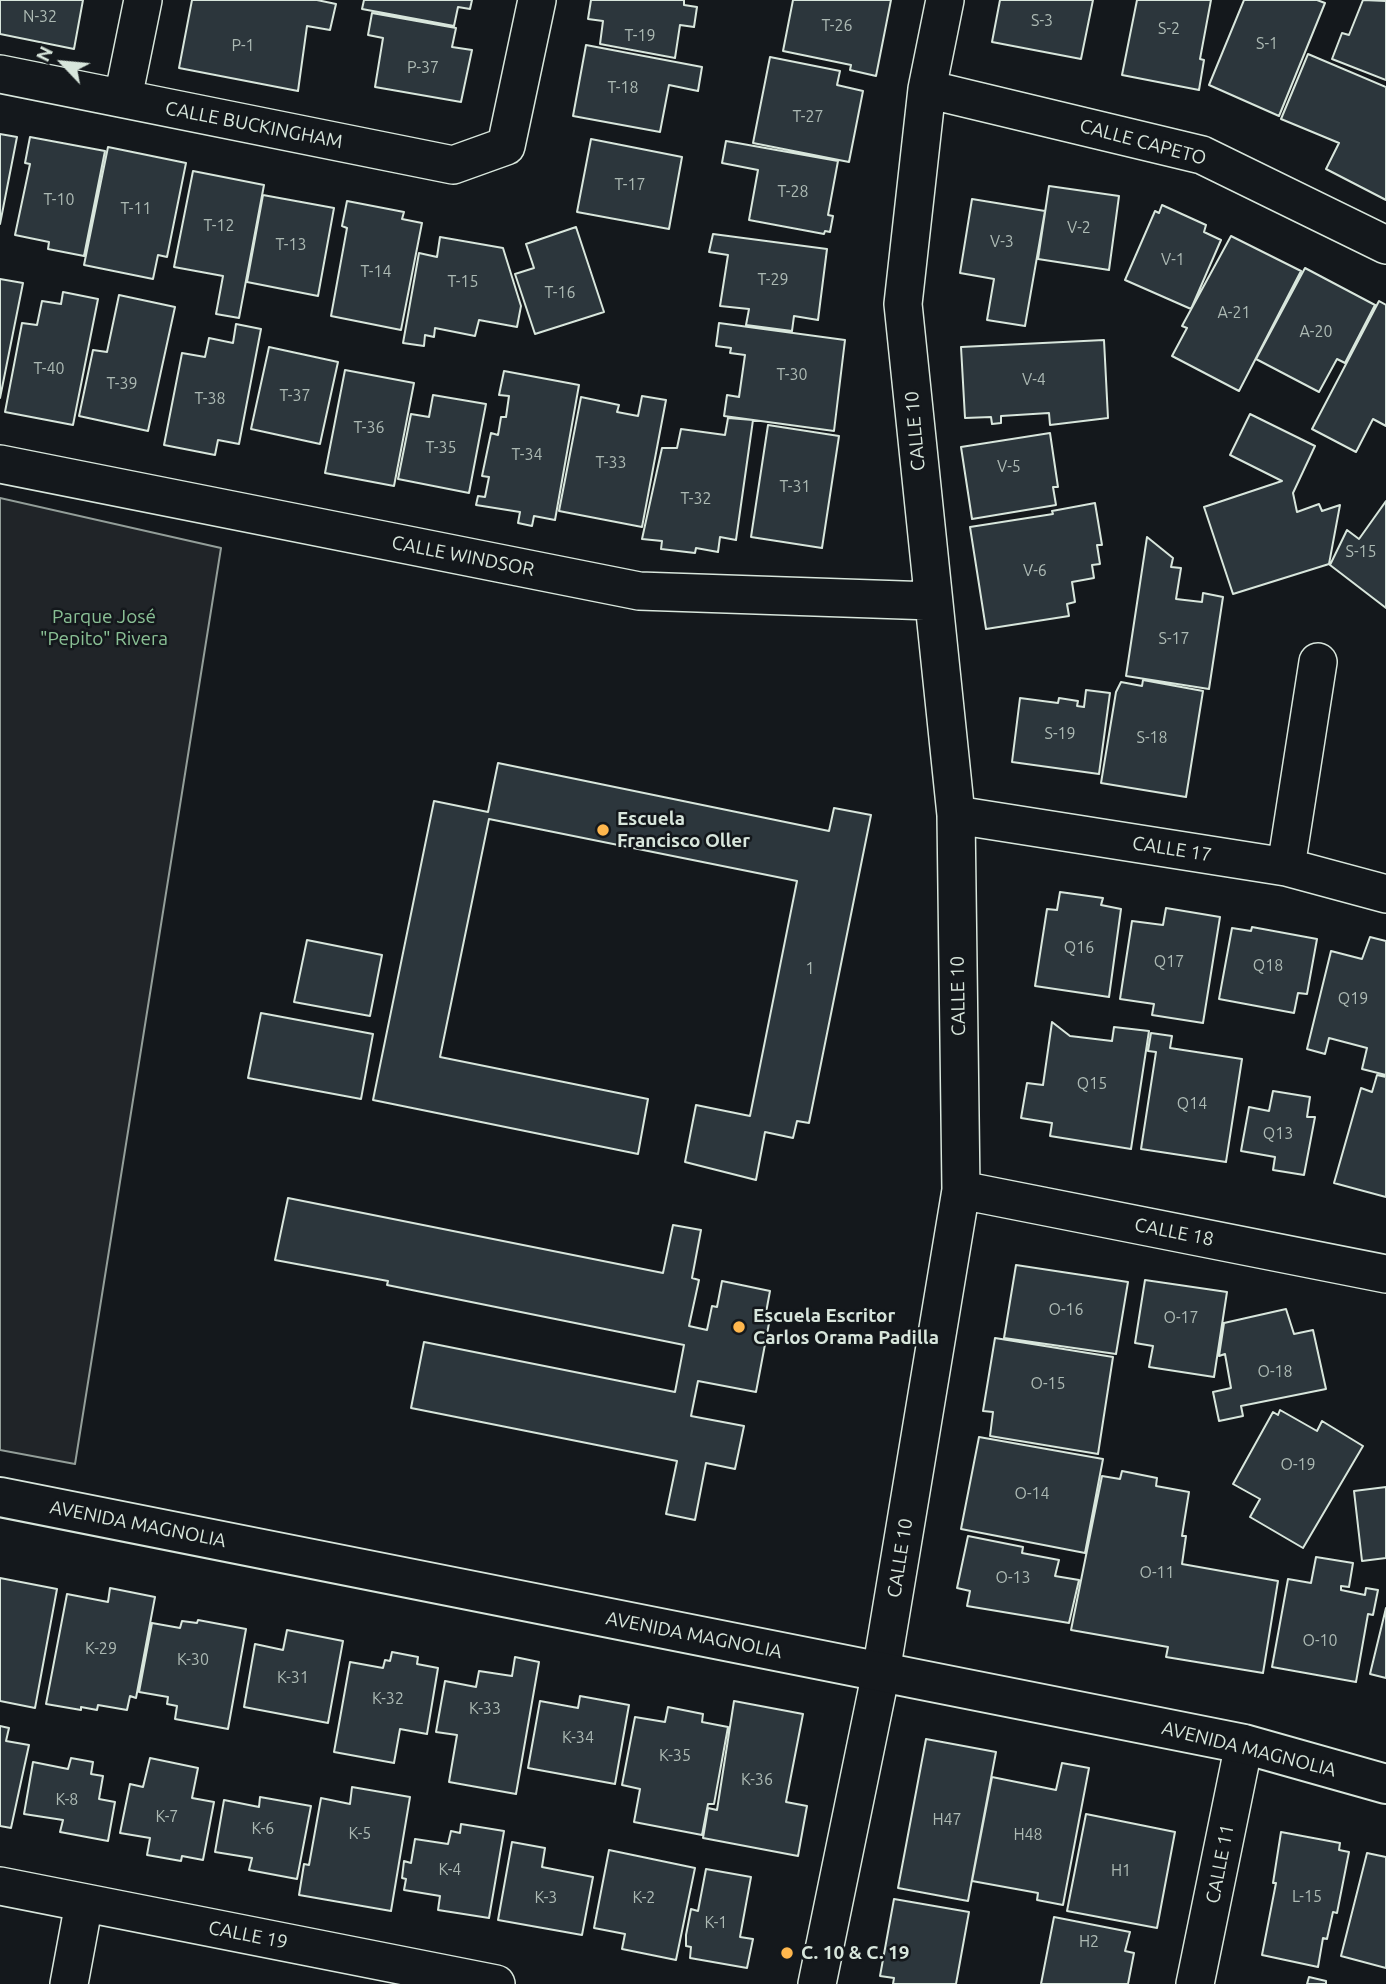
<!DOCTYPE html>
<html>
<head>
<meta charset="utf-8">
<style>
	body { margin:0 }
	#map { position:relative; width:1386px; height:1984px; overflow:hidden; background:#14181c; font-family:Ubuntu,sans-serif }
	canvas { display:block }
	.north { position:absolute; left:28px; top:28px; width:70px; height:70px; -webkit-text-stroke:5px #14181c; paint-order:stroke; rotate:296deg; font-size:19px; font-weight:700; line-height:28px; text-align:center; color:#d8e6dc }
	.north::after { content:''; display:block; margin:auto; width:24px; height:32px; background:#d8e6dc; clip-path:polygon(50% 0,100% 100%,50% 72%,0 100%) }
</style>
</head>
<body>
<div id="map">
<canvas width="1386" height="1984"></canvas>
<div class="north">N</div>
</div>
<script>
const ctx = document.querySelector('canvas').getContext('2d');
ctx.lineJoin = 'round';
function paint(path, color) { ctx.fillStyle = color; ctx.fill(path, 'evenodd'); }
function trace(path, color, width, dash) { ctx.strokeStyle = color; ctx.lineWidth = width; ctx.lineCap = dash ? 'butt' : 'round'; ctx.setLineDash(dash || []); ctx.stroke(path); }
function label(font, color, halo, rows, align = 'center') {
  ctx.font = font + ' Ubuntu,sans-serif'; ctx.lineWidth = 5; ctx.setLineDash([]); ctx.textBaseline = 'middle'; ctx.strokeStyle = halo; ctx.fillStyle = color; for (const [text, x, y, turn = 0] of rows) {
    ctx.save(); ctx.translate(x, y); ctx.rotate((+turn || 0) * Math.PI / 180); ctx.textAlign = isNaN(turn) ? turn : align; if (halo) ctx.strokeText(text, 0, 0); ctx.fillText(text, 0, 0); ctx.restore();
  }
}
const green = new Path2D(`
	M0,498L221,548L75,1464L0,1450Z`);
paint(green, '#202428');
trace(green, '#939e99', 2);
const building = new Path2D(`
	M0,0H83L74,49L0,34Z
	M192,0H317L336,4L330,30L307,26L298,91L179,68Z
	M364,0H472L470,9L458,7L454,26L362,9Z
	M591,0H684V5L697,7L694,27L680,25L675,58L600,44L603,21L588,19Z
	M793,0H891L876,76L850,70L851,65L783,51Z
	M1000,0H1093L1081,59L992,42Z
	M1137,0H1211L1200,59L1204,60L1199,90L1122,75Z
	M1244,0H1317L1325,3L1279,116L1209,85Z
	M1363,0L1386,1V80L1332,59L1342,33L1349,35Z
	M372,13L456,28L452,47L472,50L461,102L375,87L383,38L368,35Z
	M586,45L702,67L698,91L669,85L660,132L573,116Z
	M1308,54L1386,87V200L1326,169L1339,143L1281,119Z
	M770,57L840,71L837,85L863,91L849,162L753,143Z
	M0,134L17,137L0,224Z
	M30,137L105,151L84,256L48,249L49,242L15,235L30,164L25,163Z
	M591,139L682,157L669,229L577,212Z
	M726,141L838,161L828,215L833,216L830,232L825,231L824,234L749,220L758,170L722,163Z
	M108,147L186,163L167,257L158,255L153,279L84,265Z
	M193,171L264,185L239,318L216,314L223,276L174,267Z
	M1049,186L1119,196L1109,270L1038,259Z
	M263,195L334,208L318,296L247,282Z
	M972,199L1045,211L1025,326L987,320L994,279L960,273Z
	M347,201L404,212L402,219L422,223L401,330L331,316L347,228L342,226Z
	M1162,205L1206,225L1204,232L1221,240L1191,309L1125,280L1155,211L1159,213Z
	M576,227L604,312L535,334L515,274L534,268L526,244Z
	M713,234L827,249L818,320L794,316L792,331L746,325L749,309L720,306L728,255L709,252Z
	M1231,236L1301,271L1239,391L1172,356L1187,328L1182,326Z
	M440,237L503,248L521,306L517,327L479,320L475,336L435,328L434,337L425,335L424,346L403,343L419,253L437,257Z
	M1305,268L1375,305L1345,363L1337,359L1319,392L1256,359Z
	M0,279L23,283L0,398Z
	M63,292L98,299L73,425L5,412L22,323L37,325L42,301L61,304Z
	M119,295L175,307L148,431L79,416L93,350L107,352Z
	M1379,301L1386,305V426L1373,419L1356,452L1312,429Z
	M719,323L845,340L834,431L724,416L727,395L739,397L745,355L730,353L731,348L716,346Z
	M236,324L261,329L239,444L218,440L215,455L164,445L182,353L205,357L209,338L233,343Z
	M1104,340L1108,418L1050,425L1049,413L1001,416V423L992,424L991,417L965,418L961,347Z
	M269,347L338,362L320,444L251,429Z
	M345,370L414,383L394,486L325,473Z
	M504,371L579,385L555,520L534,516L532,526L518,523L520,512L476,505L478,496L485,497L489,477L482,476L491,433L498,435L501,417H506L509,396L499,395Z
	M433,395L486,404L469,493L398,479L411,414L429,417Z
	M642,396L666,400L642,527L559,511L581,397L619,405L617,412L638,416Z
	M1250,414L1315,446L1293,493L1297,512L1319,504L1322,511L1340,505L1329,564L1233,594L1204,507L1282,481L1230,455Z
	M728,418L753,420L736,540L720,537L718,552L696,548L695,553L661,549L662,541L642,539L662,448H677L681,429L725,435Z
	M768,425L839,436L822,548L751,537Z
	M1050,433L1058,487H1053L1056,505L972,519L961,447Z
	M1386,501V608L1330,565L1347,530L1359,539Z
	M1095,503L1102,545H1097L1100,564L1092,565L1094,578L1072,582L1075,602L1067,604L1069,616L986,629L970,527L1053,514L1052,511Z
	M1147,537L1173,558L1171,567L1181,568L1176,599L1202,602L1203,593L1223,597L1209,689L1126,676Z
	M1143,680L1203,691L1186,797L1101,783L1116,692L1121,682L1142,686Z
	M1086,690L1110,693L1099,774L1012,762L1020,698L1058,703L1059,698L1078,701L1077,706L1084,707Z
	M498,763L829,831L834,808L871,815L809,1123L797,1121L793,1138L765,1132L756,1180L685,1162L696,1105L750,1116L797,881L489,819L440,1057L648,1099L638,1154L373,1100L434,801L488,812Z
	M1060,892L1103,898L1101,905L1121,909L1109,997L1035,986L1047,909L1057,910Z
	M1166,908L1220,917L1203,1023L1152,1015L1154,1004L1120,999L1132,921L1163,925Z
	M1252,927L1317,939L1307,994L1298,993L1294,1013L1219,999L1232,928L1251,931Z
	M1370,937L1386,941V1075L1362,1069L1367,1048L1329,1038L1325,1054L1307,1049L1331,951L1362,959Z
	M307,940L382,955L370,1016L294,1002Z
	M261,1013L373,1034L361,1099L248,1078Z
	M1052,1022L1070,1036L1112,1041L1114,1027L1149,1031L1131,1149L1050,1136L1052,1123L1021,1118L1027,1083L1043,1085Z
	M1151,1033L1172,1036L1170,1048L1242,1059L1226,1162L1141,1149L1156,1052L1148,1051Z
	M1377,1075L1386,1077V1197L1334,1183L1361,1088L1372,1092Z
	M1273,1091L1310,1097L1307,1117H1315L1304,1175L1273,1170L1275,1157L1241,1151L1249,1107L1269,1111Z
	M288,1198L663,1273L673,1225L701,1230L692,1278L699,1280L689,1326L707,1330L712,1306L717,1307L722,1281L770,1291L765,1318H770L756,1392L698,1381L691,1416L744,1426L735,1469L706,1463L695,1520L666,1514L677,1461L411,1408L424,1342L675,1392L684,1345L387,1285L388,1281L275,1260Z
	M1016,1265L1128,1282L1116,1354L1004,1338Z
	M1145,1280L1227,1292L1214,1377L1149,1367L1153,1346L1135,1343Z
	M1286,1309L1294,1334L1313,1330L1326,1389L1241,1406L1243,1416L1219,1421L1213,1392L1231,1388L1225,1354L1219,1356L1224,1323Z
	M995,1338L1113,1357L1098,1454L990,1436L993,1412L983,1411Z
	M1280,1410L1317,1431L1322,1421L1363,1446L1303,1548L1250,1517L1260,1499L1233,1484L1273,1412L1278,1415Z
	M979,1437L1103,1459L1085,1553L961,1529Z
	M1122,1471L1157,1478L1156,1486L1189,1492L1182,1536H1186L1182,1564L1278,1581L1263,1673L1166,1657L1168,1647L1071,1630L1102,1476L1120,1479Z
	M1386,1487V1558L1362,1561L1354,1491Z
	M968,1536L1023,1547L1022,1553L1059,1560L1055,1576L1079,1580L1069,1623L967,1606L970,1591L957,1588Z
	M1316,1557L1353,1563L1349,1587L1341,1586V1590L1365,1595L1366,1588L1378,1590L1373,1615L1368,1614L1356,1682L1272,1667L1288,1579L1311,1583Z
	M0,1578L57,1589L35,1708L0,1701Z
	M110,1588L155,1597L136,1698L130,1696L127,1710L98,1705L97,1710L81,1707V1710L46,1704L67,1594L108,1602Z
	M1386,1608V1678L1370,1674Z
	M198,1620L246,1629L228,1729L175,1719L177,1706L167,1704L168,1697L139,1692L152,1623L180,1628L182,1621L197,1623Z
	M287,1630L343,1641L328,1723L244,1707L255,1644L283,1650Z
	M392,1652L418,1657L417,1664L438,1668L427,1734L400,1729L394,1763L334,1752L350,1662L383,1668L385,1660L390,1661Z
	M515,1657L539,1662L516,1794L449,1782L457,1735L436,1732L445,1681L476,1687L479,1671L512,1676Z
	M580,1696L629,1705L615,1784L528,1768L540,1701L578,1708Z
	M734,1701L803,1714L786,1802L807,1806L798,1856L703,1838L708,1808L717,1810Z
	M668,1707L703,1714L702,1722L728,1727L714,1804H708L702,1835L634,1822L640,1789L622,1785L635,1717L665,1722Z
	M0,1726L9,1728L6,1741L29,1745L11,1828L0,1826Z
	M926,1739L996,1752L968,1901L898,1888Z
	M71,1758L93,1762L91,1774L103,1776L99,1799L115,1802L108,1841L60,1832L63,1820L24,1814L33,1762L68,1769Z
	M150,1758L198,1768L192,1798L214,1802L203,1860L182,1856L181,1861L147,1855L150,1838L120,1833L130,1784L143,1787Z
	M1062,1763L1089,1768L1063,1905L1037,1900L1038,1893L972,1881L992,1777L1056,1790Z
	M352,1787L410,1797L391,1911L299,1895L304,1864L309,1865L321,1798L350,1804Z
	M260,1797L311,1806L297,1879L249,1870L252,1858L215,1852L224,1800L259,1807Z
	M1086,1814L1175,1832L1157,1928L1067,1911Z
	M461,1824L504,1831L489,1918L438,1910L440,1896L404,1890L406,1879L402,1878L404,1861L411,1863L415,1839L448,1844L451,1831L460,1833Z
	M1281,1832L1340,1843L1339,1850L1349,1852L1337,1913L1333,1912L1327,1939L1323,1938L1318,1967L1262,1955L1276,1883H1273Z
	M512,1842L545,1848L542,1867L593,1877L582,1935L498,1920Z
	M609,1850L695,1868L676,1960L622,1949L625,1934L594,1928Z
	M1367,1853L1386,1857V1968L1341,1956Z
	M706,1869L751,1877L740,1937L753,1939L747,1968L690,1958L691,1947L686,1946V1935L691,1909L698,1911Z
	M894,1899L969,1912L956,1984H893L894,1978L880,1976Z
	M1054,1917L1130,1932L1125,1951L1134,1953L1128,1984H1041Z
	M1309,1977L1326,1981V1984H1307Z`);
paint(building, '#2c363c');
trace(building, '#d8e6dc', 2);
const street = new Path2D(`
	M0,74L453,165L506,146L537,0
	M927,89L1202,155L1386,245
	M123,98L143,0
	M0,464L639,591L932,601
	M956,815L1286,867L1386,894
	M1286,867L1318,662
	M961,1190L1386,1274
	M0,1886L496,1984
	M69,1984L84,1903
	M817,1984L881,1672L961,1190L956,815L903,304L927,89L945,0
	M1195,1984L1244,1744`);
const secondary = new Path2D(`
	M0,1497L1244,1744L1386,1784`);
trace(street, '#d8e6dc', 40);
trace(secondary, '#d8e6dc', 42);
trace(street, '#14181c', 37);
trace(secondary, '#14181c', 38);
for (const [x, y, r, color] of [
	[603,830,7,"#ffb74d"],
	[739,1327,7,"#ffb74d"],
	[787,1953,7,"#ffb74d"]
]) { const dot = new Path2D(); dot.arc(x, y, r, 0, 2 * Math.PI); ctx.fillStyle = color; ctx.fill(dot); trace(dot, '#14181c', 2.5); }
label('16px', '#adbab4', null, [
	["N-32",40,17],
	["S-3",1042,21],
	["T-26",837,26],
	["S-2",1169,29],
	["T-19",640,36],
	["S-1",1267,44],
	["P-1",243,46],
	["P-37",423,68],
	["T-18",623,88],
	["T-27",808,117],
	["T-17",630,185],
	["T-28",793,192],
	["T-10",59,200],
	["T-11",136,209],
	["T-12",219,226],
	["V-2",1079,228],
	["V-3",1002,242],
	["T-13",291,245],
	["V-1",1173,260],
	["T-14",376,272],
	["T-29",773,280],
	["T-15",463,282],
	["T-16",560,293],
	["A-21",1234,313],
	["A-20",1316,332],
	["T-40",49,369],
	["T-30",792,375],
	["V-4",1034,380],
	["T-39",122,384],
	["T-37",295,396],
	["T-38",210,399],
	["T-36",369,428],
	["T-35",441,448],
	["T-34",527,455],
	["T-33",611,463],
	["V-5",1009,467],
	["T-31",795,487],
	["T-32",696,499],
	["S-15",1361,552],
	["V-6",1035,571],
	["S-17",1174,639],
	["S-19",1060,734],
	["S-18",1152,738],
	["Q16",1079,948],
	["Q17",1169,962],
	["Q18",1268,966],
	["1",810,969],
	["Q19",1353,999],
	["Q15",1092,1084],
	["Q14",1192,1104],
	["Q13",1278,1134],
	["O-16",1066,1310],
	["O-17",1181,1318],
	["O-18",1275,1372],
	["O-15",1048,1384],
	["O-19",1298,1465],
	["O-14",1032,1494],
	["O-11",1157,1573],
	["O-13",1013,1578],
	["O-10",1320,1641],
	["K-29",101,1649],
	["K-30",193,1660],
	["K-31",293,1678],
	["K-32",388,1699],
	["K-33",485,1709],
	["K-34",578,1738],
	["K-35",675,1756],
	["K-36",757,1780],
	["K-8",67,1800],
	["K-7",167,1817],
	["H47",947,1820],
	["K-6",263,1829],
	["K-5",360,1834],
	["H48",1028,1835],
	["K-4",450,1870],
	["H1",1121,1871],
	["L-15",1307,1897],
	["K-3",546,1898],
	["K-2",644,1898],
	["K-1",716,1923],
	["H2",1089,1942]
]);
label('19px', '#d8e6dc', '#14181c', [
	["CALLE BUCKINGHAM",254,125,11],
	["CALLE CAPETO",1143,142,15],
	["CALLE 10",915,431,-95],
	["CALLE WINDSOR",463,556,11],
	["CALLE 17",1172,849,9],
	["CALLE 10",958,996,-91],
	["CALLE 18",1174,1232,11],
	["AVENIDA MAGNOLIA",138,1524,11],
	["CALLE 10",900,1558,-81],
	["AVENIDA MAGNOLIA",694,1635,11],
	["AVENIDA MAGNOLIA",1249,1749,14],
	["CALLE 11",1220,1864,-79],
	["CALLE 19",248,1935,11]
]);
label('19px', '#8ac095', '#14181c', [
	["Parque José",104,617],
	["\"Pepito\" Rivera",104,639]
]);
label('bold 19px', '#d8e6dc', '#14181c', [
	["Escuela",617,819],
	["Francisco Oller",617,841],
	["Escuela Escritor",753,1316],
	["Carlos Orama Padilla",753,1338],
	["C. 10 & C. 19",801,1953]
], 'left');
</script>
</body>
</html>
